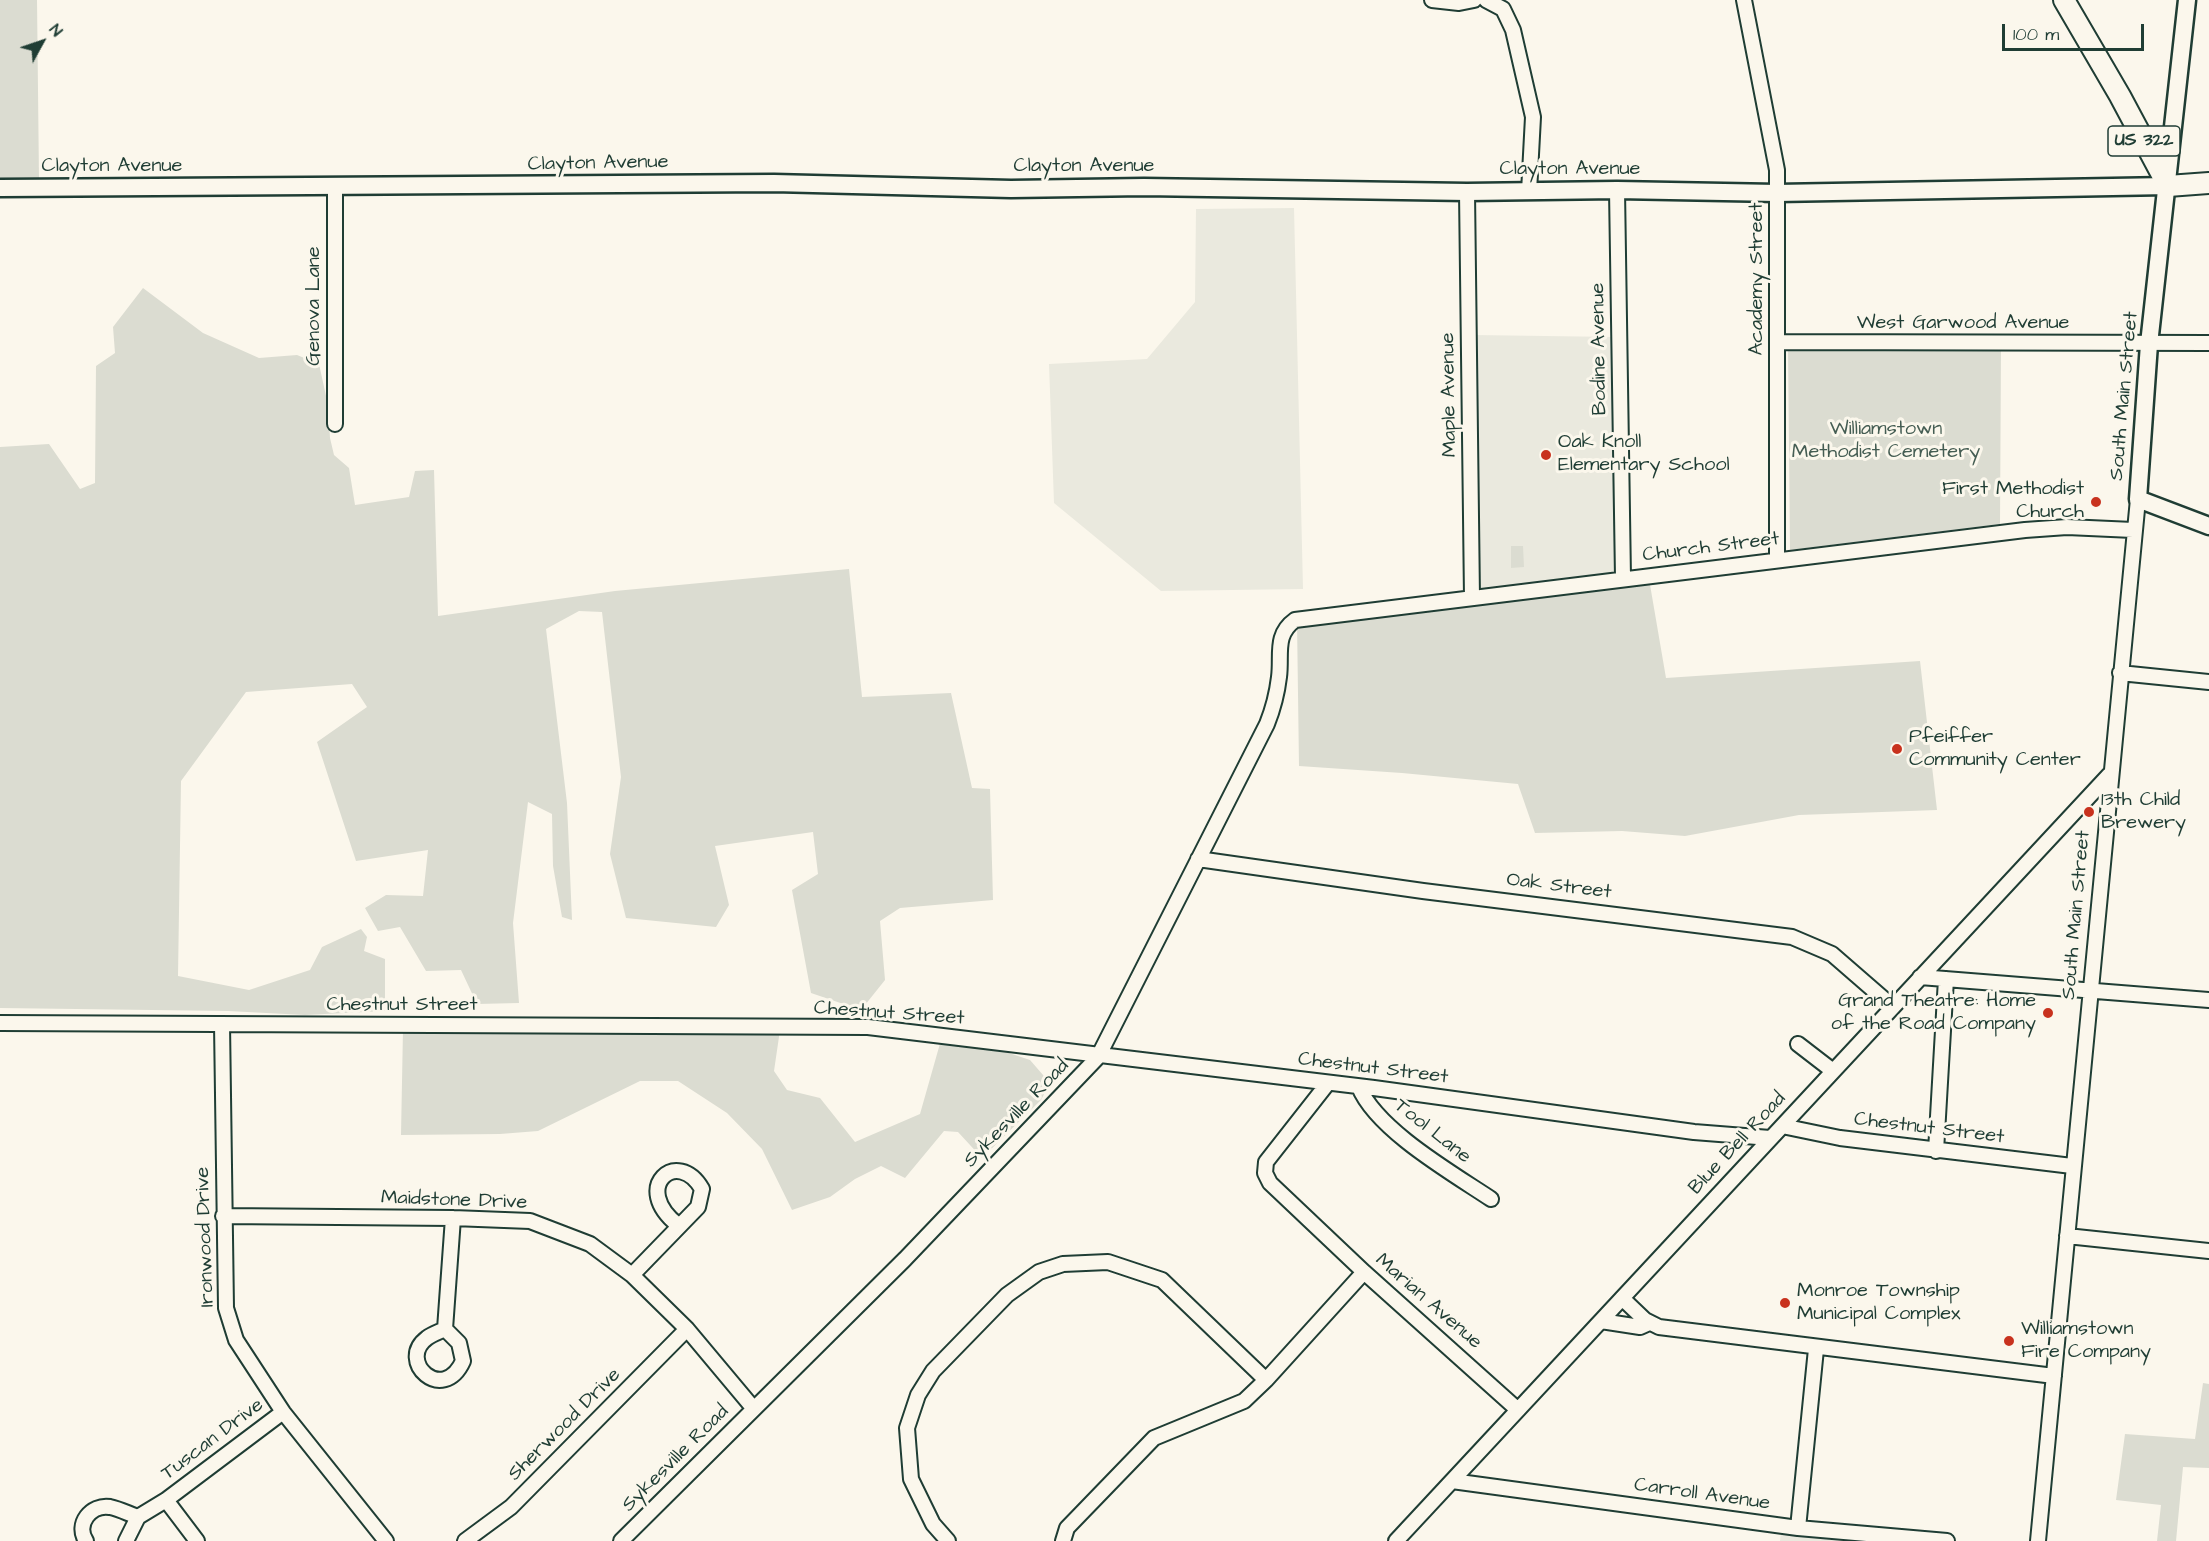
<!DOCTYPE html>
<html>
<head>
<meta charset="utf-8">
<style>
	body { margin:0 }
	#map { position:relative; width:2209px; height:1541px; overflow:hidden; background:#fbf7ec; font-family:"Architects Daughter",sans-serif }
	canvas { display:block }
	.north { position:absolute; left:12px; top:12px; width:60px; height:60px; -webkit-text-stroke:4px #fbf7ec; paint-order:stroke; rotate:50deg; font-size:16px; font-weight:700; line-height:24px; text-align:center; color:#1f3d34 }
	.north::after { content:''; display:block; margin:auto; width:21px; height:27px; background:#1f3d34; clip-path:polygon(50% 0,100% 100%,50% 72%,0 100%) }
	.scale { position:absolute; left:2002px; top:24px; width:142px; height:27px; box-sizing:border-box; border:3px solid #1f3d34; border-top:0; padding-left:8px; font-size:18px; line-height:21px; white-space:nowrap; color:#1f3d34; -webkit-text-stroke:4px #fbf7ec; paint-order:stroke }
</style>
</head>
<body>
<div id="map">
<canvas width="2209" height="1541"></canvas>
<div class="north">N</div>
<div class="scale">100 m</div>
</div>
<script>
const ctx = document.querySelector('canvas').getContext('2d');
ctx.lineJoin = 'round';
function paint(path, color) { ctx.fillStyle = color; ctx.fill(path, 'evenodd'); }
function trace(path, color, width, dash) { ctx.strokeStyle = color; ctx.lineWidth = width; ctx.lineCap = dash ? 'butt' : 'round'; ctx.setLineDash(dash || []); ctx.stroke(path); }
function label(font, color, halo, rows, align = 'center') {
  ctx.font = font + ' "Architects Daughter",sans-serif'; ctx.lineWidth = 6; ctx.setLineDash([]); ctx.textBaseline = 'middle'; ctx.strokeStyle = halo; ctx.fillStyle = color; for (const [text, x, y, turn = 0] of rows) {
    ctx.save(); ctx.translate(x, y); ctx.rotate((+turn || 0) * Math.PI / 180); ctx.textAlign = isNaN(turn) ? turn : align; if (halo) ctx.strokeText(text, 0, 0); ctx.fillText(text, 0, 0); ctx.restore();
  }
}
paint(new Path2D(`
	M1294,208L1303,589L1161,591L1054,503L1049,364L1147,359L1195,302L1196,209Z
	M1474,335L1616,337L1618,573L1474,591Z
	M1781,1530L1880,1541H1780Z`), '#eae9de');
paint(new Path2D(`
	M0,0H37L39,180L0,179Z
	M143,288L203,333L259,358L297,355L319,364L328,405L330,438L334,455L349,468L355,505L409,497L415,471L434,470L438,616L615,591L849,569L862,697L951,693L972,788L990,789L993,900L900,908L880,921L885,980L861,1010L811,993L792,890L818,874L813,832L715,846L729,905L716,927L626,918L610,854L621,777L602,612L579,611L546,629L567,803L572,920L562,917L553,866L552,814L528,802L513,923L519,1003L477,1004L461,970L426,971L400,927L378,931L365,908L386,895L423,896L428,850L356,861L317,742L367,707L352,684L246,692L181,781L178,976L249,990L310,970L322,947L361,929L367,937L364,951L385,959V1011L305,1015L228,1011L0,1008V447L49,444L80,489L95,483L96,366L115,353L113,327Z
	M1788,345L2001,346L2000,524L1790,550Z
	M1511,546H1523L1524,567L1511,568Z
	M1648,573L1666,678L1920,661L1937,810L1799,815L1685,836L1622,831L1535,833L1518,784L1402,773L1299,766L1297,621Z
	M403,1029L780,1030L774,1071L787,1090L820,1098L855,1142L920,1114L941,1040L1006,1052L1030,1060L1050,1083L1041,1100L982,1158L958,1132L944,1131L905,1178L881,1166L855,1179L830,1197L792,1210L762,1149L727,1113L678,1081H640L538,1131L500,1134L401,1135Z
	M2203,1383L2209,1384V1468L2183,1467L2176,1541H2157L2161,1505L2116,1500L2125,1434L2195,1439Z`), '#dbdcd1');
const minor = new Path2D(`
	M1432,0L1459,3L1474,0
	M1486,0L1503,9L1513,30L1533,117L1529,192
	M1744,0L1777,170V560
	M1617,190L1623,578
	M1467,192L1472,598
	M1778,342L2209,343
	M335,424V188
	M2120,673L2209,682
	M1198,859L1423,891L1792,937L1832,954L1893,1007
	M1920,977L2209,1000
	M0,1023L868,1027L1374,1088L1694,1132L1770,1138
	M222,1024L226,1308L236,1340L283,1412L386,1541
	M1798,1044L1833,1071
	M1328,1083L1266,1162L1265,1173L1270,1183L1364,1272L1518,1410
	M1359,1087C1377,1130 1452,1173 1491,1199
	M1782,1126L1840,1138L2072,1166
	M1936,1151L1946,979
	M223,1216L453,1218L530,1221L590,1244L632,1275L687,1329L754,1409
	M2067,1236L2209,1251
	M632,1275L698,1207L702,1189C678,1147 630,1187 678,1225
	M1622,1298L1645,1320L1659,1327L2054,1376
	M1601,1321L1640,1327L1649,1323
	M445,1329L459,1343L463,1361C443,1405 396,1361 427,1338C432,1334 439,1332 445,1329Z
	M445,1329L453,1218
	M1452,1481L1798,1528L1947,1541
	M166,1500L197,1541
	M1798,1528L1816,1349
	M86,1541C75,1524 91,1504 110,1507C120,1509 129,1514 138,1517
	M126,1541L138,1517L166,1500L283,1412
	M465,1541L511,1507L687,1329
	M621,1541L905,1259L1098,1057L1267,724C1273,709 1277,694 1279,677C1282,655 1274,635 1295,620L2025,530L2067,527L2133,530
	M948,1541L933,1524L911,1479L907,1428L918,1395L933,1371L1007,1295L1039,1272L1063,1264L1108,1262L1162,1280L1266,1380
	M1063,1541L1067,1528L1154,1438L1244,1401L1266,1380L1364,1272
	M1396,1541L2109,775
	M2038,1541L2138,499`);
const major = new Path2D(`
	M2187,0L2149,344L2138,499L2209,526
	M0,188L774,183L1011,189L1144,187L1467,192L1617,190L1777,193L2168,186`);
const highway = new Path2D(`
	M2064,0L2120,96L2168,186L2209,183`);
trace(minor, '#1f3d34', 18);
trace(major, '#1f3d34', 21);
trace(highway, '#1f3d34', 24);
trace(minor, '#fbf7ec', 14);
trace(major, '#fbf7ec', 16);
trace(highway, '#fbf7ec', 20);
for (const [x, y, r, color] of [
	[1546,455,6,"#c8321e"],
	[2096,502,6,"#c8321e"],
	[1897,749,6,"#c8321e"],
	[2089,812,6,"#c8321e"],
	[2048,1013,6,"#c8321e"],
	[1785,1303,6,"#c8321e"],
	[2009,1341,6,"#c8321e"]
]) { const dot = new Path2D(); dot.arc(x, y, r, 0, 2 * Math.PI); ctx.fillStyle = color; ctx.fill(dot); trace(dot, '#fbf7ec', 2); }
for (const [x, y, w] of [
	[2144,141,72]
]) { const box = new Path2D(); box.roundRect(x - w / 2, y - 15, w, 30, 4.5); ctx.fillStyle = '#fbf7ec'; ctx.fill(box); trace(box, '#1f3d34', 1.5); }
label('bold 18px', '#1f3d34', null, [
	["US 322",2144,141]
]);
label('20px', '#1f3d34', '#fbf7ec', [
	["Clayton Avenue",598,164,-1],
	["Clayton Avenue",112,167],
	["Clayton Avenue",1084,167],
	["Clayton Avenue",1570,170],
	["Academy Street",1758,279,-90],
	["Genova Lane",315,306,-90],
	["West Garwood Avenue",1963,324],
	["Bodine Avenue",1600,349,-91],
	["Maple Avenue",1450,395,-91],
	["South Main Street",2125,396,-85],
	["Church Street",1711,548,-7],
	["Oak Street",1559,887,7],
	["South Main Street",2077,915,-85],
	["Chestnut Street",402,1006],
	["Chestnut Street",889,1014,4],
	["Chestnut Street",1373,1069,7],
	["Sykesville Road",1017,1114,-46],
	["Chestnut Street",1929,1129,7],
	["Tool Lane",1432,1132,38],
	["Blue Bell Road",1738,1144,-47],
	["Maidstone Drive",454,1201,2],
	["Ironwood Drive",206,1237,-92],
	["Marian Avenue",1428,1302,41],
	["Sherwood Drive",565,1425,-45],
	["Tuscan Drive",213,1440,-37],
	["Sykesville Road",676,1459,-45],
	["Carroll Avenue",1702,1495,8]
]);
label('20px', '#455d53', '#fbf7ec', [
	["Williamstown",1886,430],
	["Methodist Cemetery",1886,453]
]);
label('20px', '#1f3d34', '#fbf7ec', [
	["Oak Knoll",1558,443],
	["Elementary School",1558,466],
	["First Methodist",2084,490,"right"],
	["Church",2084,513,"right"],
	["Pfeiffer",1909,738],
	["Community Center",1909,761],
	["13th Child",2101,801],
	["Brewery",2101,824],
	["Grand Theatre: Home",2036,1002,"right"],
	["of the Road Company",2036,1025,"right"],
	["Monroe Township",1797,1292],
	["Municipal Complex",1797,1315],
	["Williamstown",2021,1330],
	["Fire Company",2021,1353]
], 'left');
</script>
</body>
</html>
